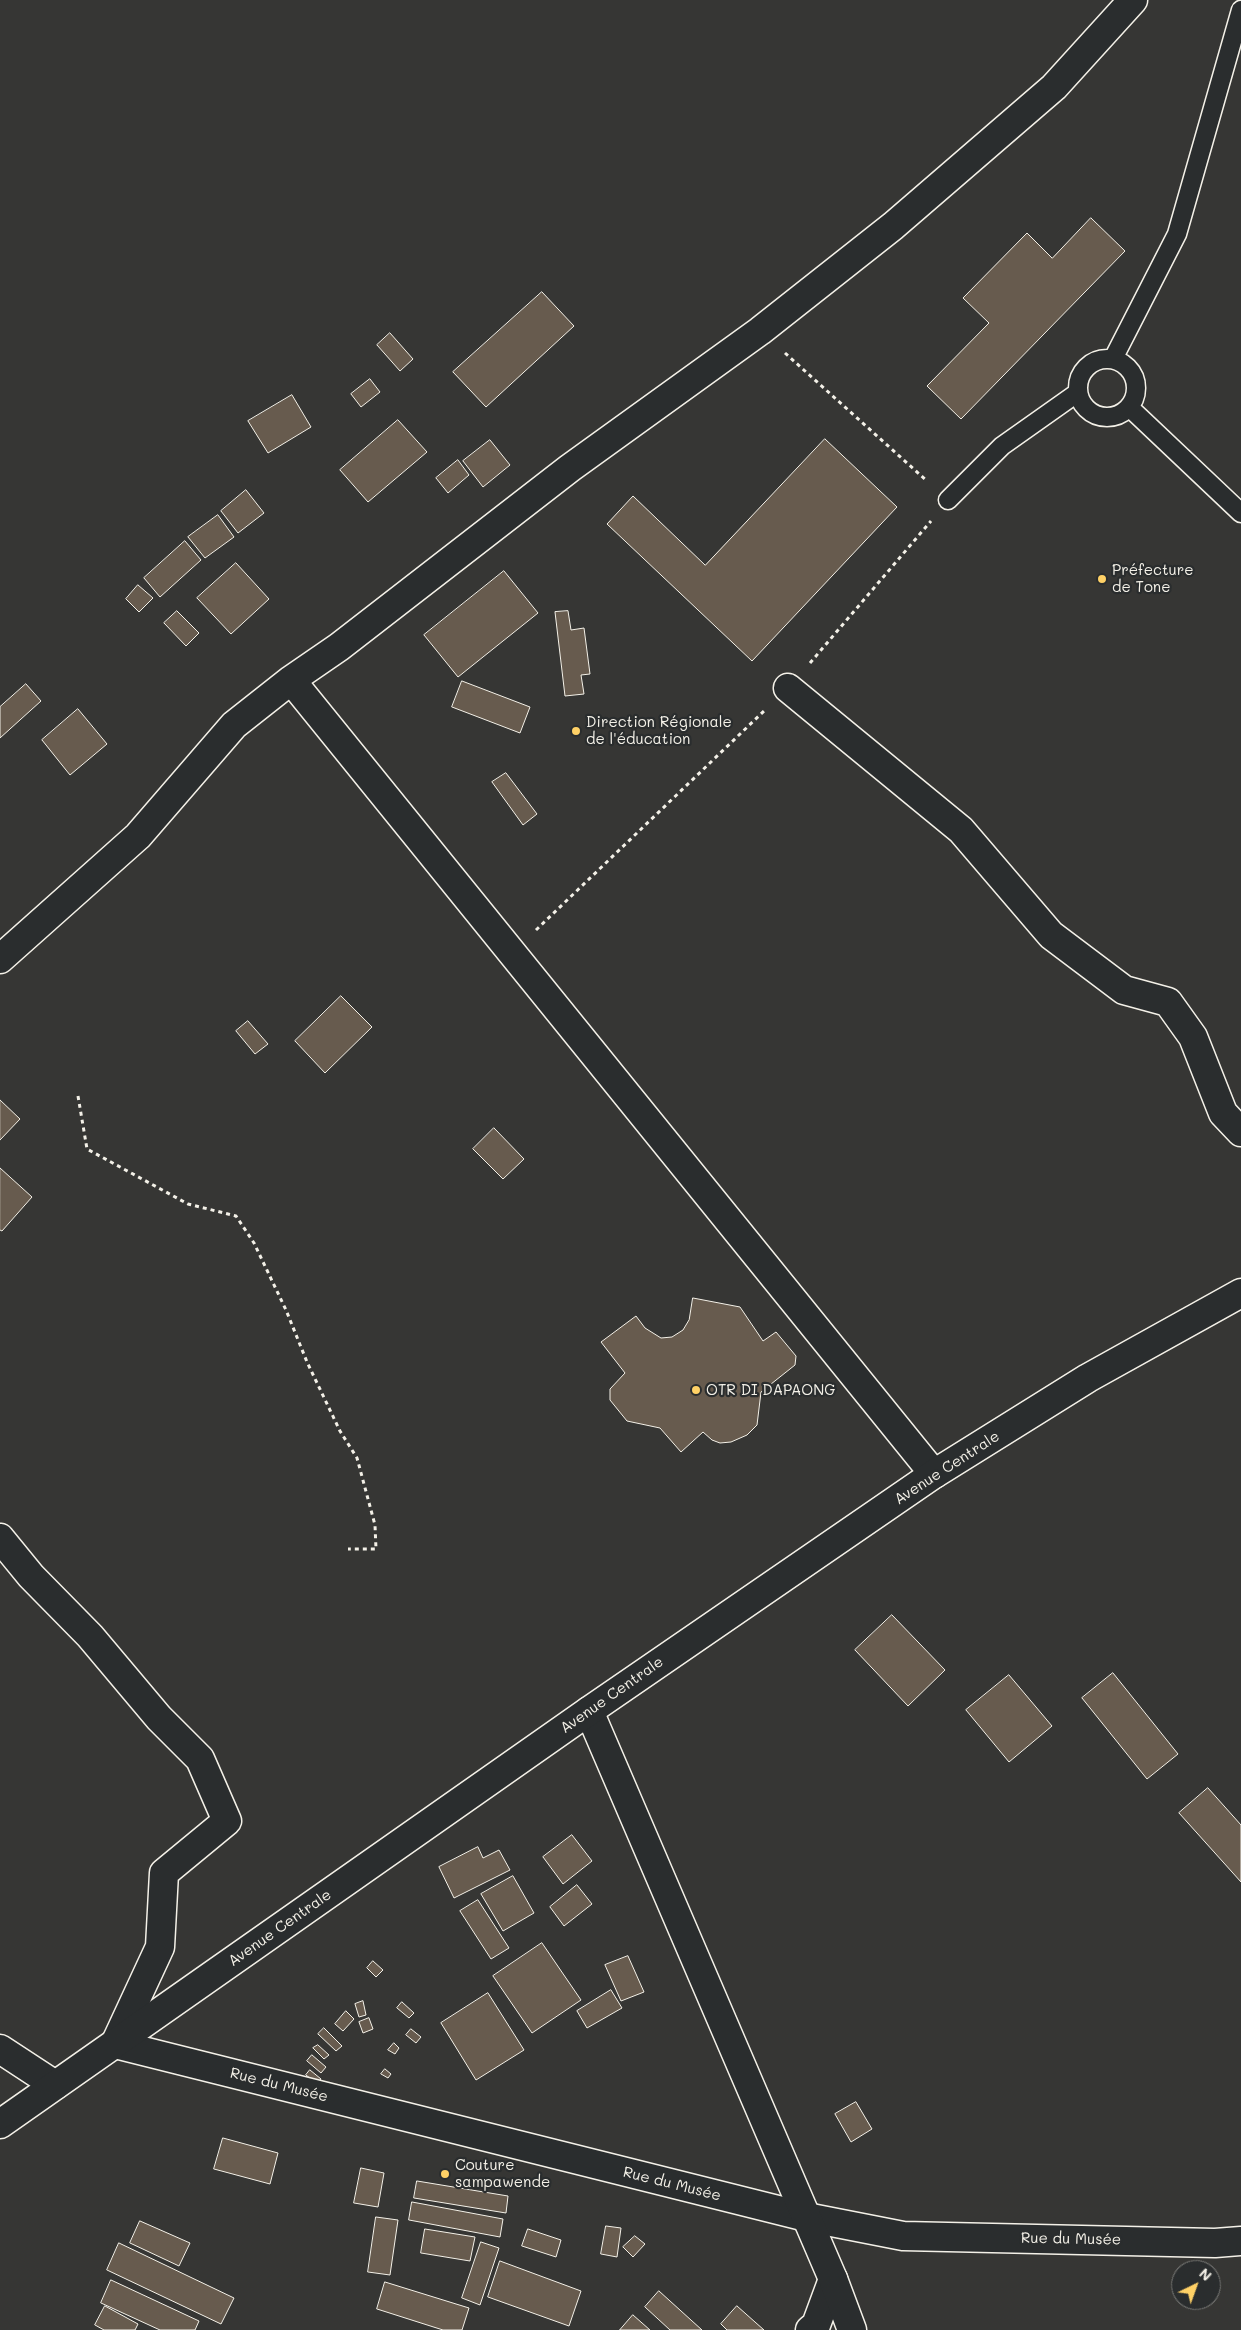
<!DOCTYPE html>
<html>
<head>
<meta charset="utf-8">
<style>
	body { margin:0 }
	#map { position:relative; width:1241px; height:2330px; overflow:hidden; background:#363634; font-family:Mali,sans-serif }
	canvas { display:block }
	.north { position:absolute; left:1171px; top:2260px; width:50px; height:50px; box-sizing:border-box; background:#2a2d2e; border:1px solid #7b7b78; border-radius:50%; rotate:42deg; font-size:14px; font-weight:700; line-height:20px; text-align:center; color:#f4f1e8 }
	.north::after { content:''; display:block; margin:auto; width:18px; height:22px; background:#ffd166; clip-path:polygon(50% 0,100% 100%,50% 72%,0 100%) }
</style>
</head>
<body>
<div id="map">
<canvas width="1241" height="2330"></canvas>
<div class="north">N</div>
</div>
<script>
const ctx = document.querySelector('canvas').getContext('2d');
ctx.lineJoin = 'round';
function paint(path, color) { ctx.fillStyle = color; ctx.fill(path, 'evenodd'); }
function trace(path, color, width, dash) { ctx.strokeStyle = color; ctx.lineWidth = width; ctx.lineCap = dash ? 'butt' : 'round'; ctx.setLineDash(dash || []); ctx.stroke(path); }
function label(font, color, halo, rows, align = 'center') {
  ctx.font = font + ' Mali,sans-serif'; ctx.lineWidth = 4.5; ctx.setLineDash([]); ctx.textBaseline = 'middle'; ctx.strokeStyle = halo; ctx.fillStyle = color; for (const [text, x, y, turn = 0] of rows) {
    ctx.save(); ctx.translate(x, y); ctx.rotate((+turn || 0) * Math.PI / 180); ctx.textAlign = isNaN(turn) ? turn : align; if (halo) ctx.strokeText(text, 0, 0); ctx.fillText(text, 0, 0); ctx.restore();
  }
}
const building = new Path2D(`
	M1091,218L1125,251L961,419L927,386L989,323L963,298L1027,233L1052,258Z
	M542,292L574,326L486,407L453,372Z
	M390,333L413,359L400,371L377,345Z
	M370,379L380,392L361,407L351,394Z
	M292,395L311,427L268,453L248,421Z
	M398,420L427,452L368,502L340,470Z
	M825,439L897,507L752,661L607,524L633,496L705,565Z
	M490,440L510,465L483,487L463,461Z
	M458,460L469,475L448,493L436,478Z
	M246,490L264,513L238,533L221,511Z
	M218,515L234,537L205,558L188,537Z
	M185,541L201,560L160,597L144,578Z
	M236,563L269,599L231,634L197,598Z
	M504,571L538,613L458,677L424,635Z
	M138,585L153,598L139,612L126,599Z
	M177,611L199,633L186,646L164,623Z
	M568,611L571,630L584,628L590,674L581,675L584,694L565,696L555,612Z
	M462,681L530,707L520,733L452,707Z
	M26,684L41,701L0,738V707Z
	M78,709L107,744L70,775L42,740Z
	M506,773L537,814L523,825L492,782Z
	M341,996L372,1027L325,1073L295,1041Z
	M248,1021L268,1044L255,1054L236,1031Z
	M0,1100L20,1119L0,1140Z
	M494,1128L524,1159L503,1179L473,1149Z
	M0,1168L32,1197L2,1231L0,1230Z
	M693,1298L740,1307L763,1341L776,1332L796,1356L795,1365L761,1392L757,1425L747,1435L731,1442L720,1443L712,1440L703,1432L681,1452L660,1428L627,1421L610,1400V1389L625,1373L601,1342L636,1316L645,1328L661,1338L672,1337L683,1330L689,1320Z
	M892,1615L945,1670L908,1706L855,1650Z
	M1113,1673L1178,1754L1147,1779L1082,1698Z
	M1009,1675L1052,1726L1009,1762L966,1710Z
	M1208,1788L1241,1825V1882L1179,1813Z
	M572,1835L592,1861L563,1884L543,1857Z
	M478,1847L483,1858L499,1850L510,1870L454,1898L439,1867Z
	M513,1876L534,1913L503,1931L481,1894Z
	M577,1885L592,1904L564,1926L550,1907Z
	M478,1900L509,1948L491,1959L460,1911Z
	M542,1943L581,2000L532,2033L493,1976Z
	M628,1956L644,1992L621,2001L605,1965Z
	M373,1961L383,1970L376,1977L367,1968Z
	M611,1990L622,2008L587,2028L577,2011Z
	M488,1993L524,2050L476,2080L441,2023Z
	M363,2001L366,2015L359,2017L355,2004Z
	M402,2002L414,2013L409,2018L397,2008Z
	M346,2011L354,2019L343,2031L335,2024Z
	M369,2018L373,2029L363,2033L359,2022Z
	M324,2028L342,2046L336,2051L318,2034Z
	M411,2029L421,2037L416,2043L406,2035Z
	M394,2043L399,2048L395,2054L388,2050Z
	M318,2045L329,2055L324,2059L313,2048Z
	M312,2055L326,2067L321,2073L307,2061Z
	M385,2069L391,2074L388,2078L381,2074Z
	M310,2070L321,2079L317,2084L306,2075Z
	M856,2102L872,2129L851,2142L835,2114Z
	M223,2138L278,2153L270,2184L214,2169Z
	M361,2168L384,2173L378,2207L354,2203Z
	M417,2181L508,2196L506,2213L414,2198Z
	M412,2202L503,2219L500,2237L409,2220Z
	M376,2217L398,2220L390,2275L368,2272Z
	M140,2221L190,2243L179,2266L130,2243Z
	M606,2226L621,2228L617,2257L601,2254Z
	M425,2229L475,2237L470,2261L421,2253Z
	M528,2229L561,2240L556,2257L522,2246Z
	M635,2236L645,2244L633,2257L623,2247Z
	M481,2242L499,2248L480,2305L462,2298Z
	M119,2243L234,2298L221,2324L107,2270Z
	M500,2261L581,2291L569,2326L488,2297Z
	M111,2280L199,2321L195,2330H160L101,2303Z
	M385,2282L469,2308L462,2330H443L377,2309Z
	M659,2291L702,2330H670L645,2307Z
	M105,2306L138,2324L135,2330H104L95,2325Z
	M737,2306L764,2330H727L721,2324Z
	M633,2315L650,2330H620Z`);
paint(building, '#675b4e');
trace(building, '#f4f1e8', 1);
const service = new Path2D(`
	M1078 388a29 29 0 1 1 58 0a29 29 0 1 1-58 0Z
	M1113,359L1177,234L1241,10
	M1129,407L1241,513
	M948,500L1002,446L1077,393`);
const minor = new Path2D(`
	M291,680L934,1474
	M788,688L961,830L1051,935L1124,990L1168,1002L1193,1037L1223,1113L1241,1132
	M0,959L138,836L234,725L291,680L339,647L570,468L760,331L893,226L1054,87L1133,0
	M0,1538L31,1576L90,1636L159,1718L200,1759L227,1821L164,1873L160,1947L115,2044L806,2217L903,2236L1215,2243L1241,2241
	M0,2049L55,2085
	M810,2330L816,2325L833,2279`);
const tertiary = new Path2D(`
	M589,1711L833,2279L852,2330`);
const secondary = new Path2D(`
	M0,2124L589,1711L934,1474L1088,1378L1241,1293`);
trace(service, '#f4f1e8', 21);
trace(minor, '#f4f1e8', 31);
trace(tertiary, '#f4f1e8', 31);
trace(secondary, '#f4f1e8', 31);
trace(new Path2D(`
	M785,353L927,481
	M810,663L931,521
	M536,930L764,711
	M78,1096L87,1149L188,1204L236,1216L254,1243L286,1310L307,1362L340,1431L357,1458L375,1525L376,1549H348`), '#f4f1e8', 3, [4, 4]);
trace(service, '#2a2d2e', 18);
trace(minor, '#2a2d2e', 28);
trace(tertiary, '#2a2d2e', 28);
trace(secondary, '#2a2d2e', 28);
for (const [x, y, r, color] of [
	[1102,579,5,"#ffd166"],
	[576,731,5,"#ffd166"],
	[696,1390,5,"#ffd166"],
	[445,2174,5,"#ffd166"]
]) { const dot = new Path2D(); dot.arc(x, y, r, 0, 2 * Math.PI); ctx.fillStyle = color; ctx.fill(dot); trace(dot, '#2a2d2e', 2); }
label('15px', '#f4f1e8', '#2a2d2e', [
	["Préfecture",1112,570],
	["de Tone",1112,587],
	["Direction Régionale",586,722],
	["de l'éducation",586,739],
	["OTR DI DAPAONG",706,1390],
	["Couture",455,2165],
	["sampawende",455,2182]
], 'left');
label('15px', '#f4f1e8', '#2a2d2e', [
	["Avenue Centrale",947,1468,-33],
	["Avenue Centrale",612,1695,-35],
	["Avenue Centrale",280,1928,-35],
	["Rue du Musée",279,2085,14],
	["Rue du Musée",672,2184,14],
	["Rue du Musée",1071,2239,1]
]);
</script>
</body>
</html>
